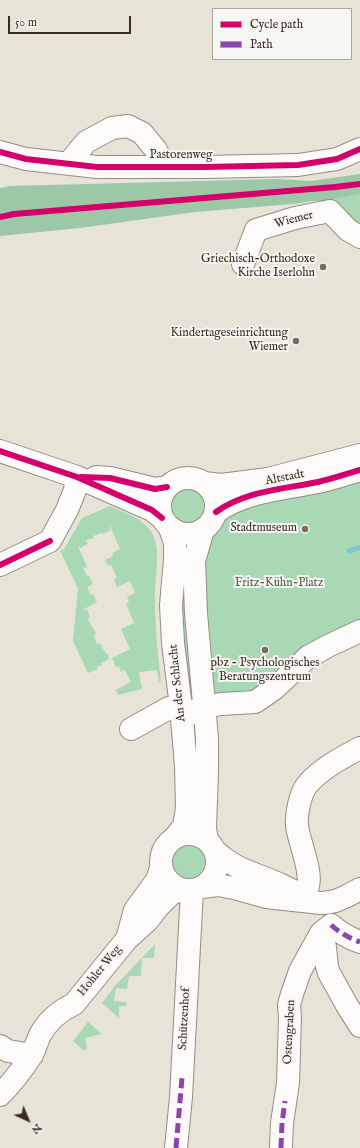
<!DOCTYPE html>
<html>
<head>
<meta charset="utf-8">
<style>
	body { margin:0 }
	#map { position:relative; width:360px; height:1148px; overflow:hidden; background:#e8e3d7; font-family:"IM FELL English",serif }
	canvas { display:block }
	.legend { position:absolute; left:212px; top:8px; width:140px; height:52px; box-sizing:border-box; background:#f6f6f2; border:1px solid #aba49d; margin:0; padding:5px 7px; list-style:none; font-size:12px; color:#3b2a1e }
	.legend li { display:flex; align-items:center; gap:8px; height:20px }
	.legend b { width:20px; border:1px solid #aba49d }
	.north { position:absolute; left:8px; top:1100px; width:40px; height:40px; -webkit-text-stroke:3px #f6f6f2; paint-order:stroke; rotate:136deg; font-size:11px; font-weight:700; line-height:16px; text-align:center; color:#3b2a1e }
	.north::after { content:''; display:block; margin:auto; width:14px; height:18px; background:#3b2a1e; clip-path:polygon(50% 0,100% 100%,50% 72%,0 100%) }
	.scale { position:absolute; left:8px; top:16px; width:123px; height:18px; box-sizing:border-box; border:2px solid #3b2a1e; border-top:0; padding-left:5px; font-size:12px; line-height:14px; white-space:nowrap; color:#3b2a1e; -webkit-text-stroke:3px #f6f6f2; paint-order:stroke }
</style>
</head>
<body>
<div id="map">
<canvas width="360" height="1148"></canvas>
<ul class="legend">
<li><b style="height:5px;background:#d6006c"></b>Cycle path</li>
<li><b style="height:5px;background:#8e44ad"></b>Path</li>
</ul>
<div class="north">N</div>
<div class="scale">50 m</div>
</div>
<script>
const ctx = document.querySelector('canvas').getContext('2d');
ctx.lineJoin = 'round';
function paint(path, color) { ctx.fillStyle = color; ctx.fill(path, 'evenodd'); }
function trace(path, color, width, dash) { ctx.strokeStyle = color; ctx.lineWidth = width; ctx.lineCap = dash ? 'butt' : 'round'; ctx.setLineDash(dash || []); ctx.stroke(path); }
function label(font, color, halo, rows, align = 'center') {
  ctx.font = font + ' "IM FELL English",serif'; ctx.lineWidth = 4; ctx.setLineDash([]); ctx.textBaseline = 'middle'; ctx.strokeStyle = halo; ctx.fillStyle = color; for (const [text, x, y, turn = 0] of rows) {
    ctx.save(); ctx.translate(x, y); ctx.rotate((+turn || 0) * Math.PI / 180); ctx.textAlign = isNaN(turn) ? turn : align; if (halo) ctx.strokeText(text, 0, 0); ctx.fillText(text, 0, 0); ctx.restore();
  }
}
paint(new Path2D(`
	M360,194V247L325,201Z
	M360,478V639L274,688L236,696L206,697L200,545L215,523L239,510L329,488Z
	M170 506a17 17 0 1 1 34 0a17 17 0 1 1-34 0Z
	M110,506C126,513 147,520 154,537C161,554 154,583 155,601C155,628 158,655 161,681L159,682L157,670L139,672L142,689L118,695L116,690L131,682L125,670L121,672L119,666L116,667L112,658L130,649L121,629L134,623L126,604L129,602L127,597L135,593L130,581L117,587L114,579L117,578L111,565L108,566L105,560L113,556L112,553L120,549L110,526H109L111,530L103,534L101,532V533L93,536L94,538L87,540H86L88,544L80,548L79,546H78L87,567L83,568L87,576L89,575L93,584L87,587L91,595L93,594L97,602L84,609V610L87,609L90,617L86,619H88L91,626L90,627L92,626L96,634L92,637L94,636L97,644L100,643L104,651L108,655L109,659L101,663L102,665L97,667L98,669L88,673L73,641L78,588L60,551L64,549L82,518Z
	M181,565L188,566L195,693L189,695L183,649Z
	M173 862a16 16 0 1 1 32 0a16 16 0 1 1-32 0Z
	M155,944L154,958H142L141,976H129L127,989L116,988L114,1001L126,1002V1006H119V1018L102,1003L115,986Z
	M88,1022L102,1034L85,1038L87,1048L84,1051L73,1041Z`), '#a9d8b4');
paint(new Path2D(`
	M360,174V194L325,201H313L293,204L195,212L80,228L0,236V188L10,186L277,179L311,181Z`), '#9dc8a7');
trace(new Path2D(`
	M349,551L360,547`), '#7ec6d1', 5);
const minor = new Path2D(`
	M0,152L26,159L97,167H205L298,165L337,159L360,149
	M68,164L86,142L112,128L128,126L142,133L156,150L164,167
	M243,264L256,230L295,218L330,211L348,230L360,237
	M170,528L175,543V560L171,605L173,643L181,707L186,766L187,808L184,826L176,836
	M203,530L194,561L196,613L207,738V771L205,829L207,840
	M0,565L50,541L67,510L75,490L77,477
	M204,707L221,704L255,702L274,689L308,657L328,646L360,631
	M131,729L169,708L181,707L195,713
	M161 862a28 28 0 1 1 56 0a28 28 0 1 1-56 0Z
	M215,851C233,868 250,872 272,881C283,885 293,891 303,896
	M202,887L218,885L234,888L266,897L321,903C336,903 347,896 360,889
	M300,895C303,894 306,892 307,889C314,874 299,843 297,826C296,814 300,794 307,785C320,769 343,757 360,748
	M331,925C340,933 349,938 360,942
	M321,933L325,947L327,967L329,973L348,1007L360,1026
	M127,939L135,910L157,880L161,868
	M0,1046L8,1051L32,1055
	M0,1095C12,1083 22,1070 31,1056C35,1049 37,1042 40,1035C48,1020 59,1011 74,1004L127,939L148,920L158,907L171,894L182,889
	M176,1148L181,1097L192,890
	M281,1148L282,1123L288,1083L290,1017L289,1005L292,994L300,971L321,933L331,925`);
const major = new Path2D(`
	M0,451L77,477L152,510L162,518
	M96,477L110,478L155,489L167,487
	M160 506a28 28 0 1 1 56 0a28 28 0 1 1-56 0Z
	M204,483L221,485L268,479L360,455
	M216,512C245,491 284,489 318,482C332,479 346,474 360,470`);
trace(minor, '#938d85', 24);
trace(major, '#938d85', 24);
trace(minor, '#fcfbf9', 22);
trace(major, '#fcfbf9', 22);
trace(new Path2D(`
	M331,925C340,933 349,938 360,942
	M176,1148L182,1078
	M281,1148L282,1123L285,1101`), '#8e44ad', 5, [10, 5]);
trace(new Path2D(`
	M0,152L26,159L97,167H205L298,165L337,159L360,149
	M0,217L14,214L335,187L360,184
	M0,451L77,477L152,510L162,518
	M81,477L110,478L155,489L167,487
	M216,512C245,491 284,489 318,482C332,479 346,474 360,470
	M0,565L50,541`), '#d6006c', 6);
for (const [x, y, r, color] of [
	[323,267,4,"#786b5f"],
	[296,341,4,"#786b5f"],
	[305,529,4,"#786b5f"],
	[265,650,4,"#786b5f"]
]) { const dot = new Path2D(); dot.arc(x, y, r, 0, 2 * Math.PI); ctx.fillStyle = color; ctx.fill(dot); trace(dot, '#f6f6f2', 1.5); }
label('12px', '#3b2a1e', '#f6f6f2', [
	["Pastorenweg",181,156],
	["Wiemer",294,220,-14],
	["Altstadt",285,478,-11],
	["An der Schlacht",178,683,-96],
	["Hohler Weg",100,971,-51],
	["Schützenhof",185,1019,-87],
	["Ostengraben",290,1032,-87]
]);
label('12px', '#3b2a1e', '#f6f6f2', [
	["Griechisch-Orthodoxe",315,260],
	["Kirche Iserlohn",315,274],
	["Kindertageseinrichtung",288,334],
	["Wiemer",288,348],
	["Stadtmuseum",297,529],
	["pbz - Psychologisches",265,664,"center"],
	["Beratungszentrum",265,678,"center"]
], 'right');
label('12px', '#4c5c42', '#f6f6f2', [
	["Fritz-Kühn-Platz",279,584]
]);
</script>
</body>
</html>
